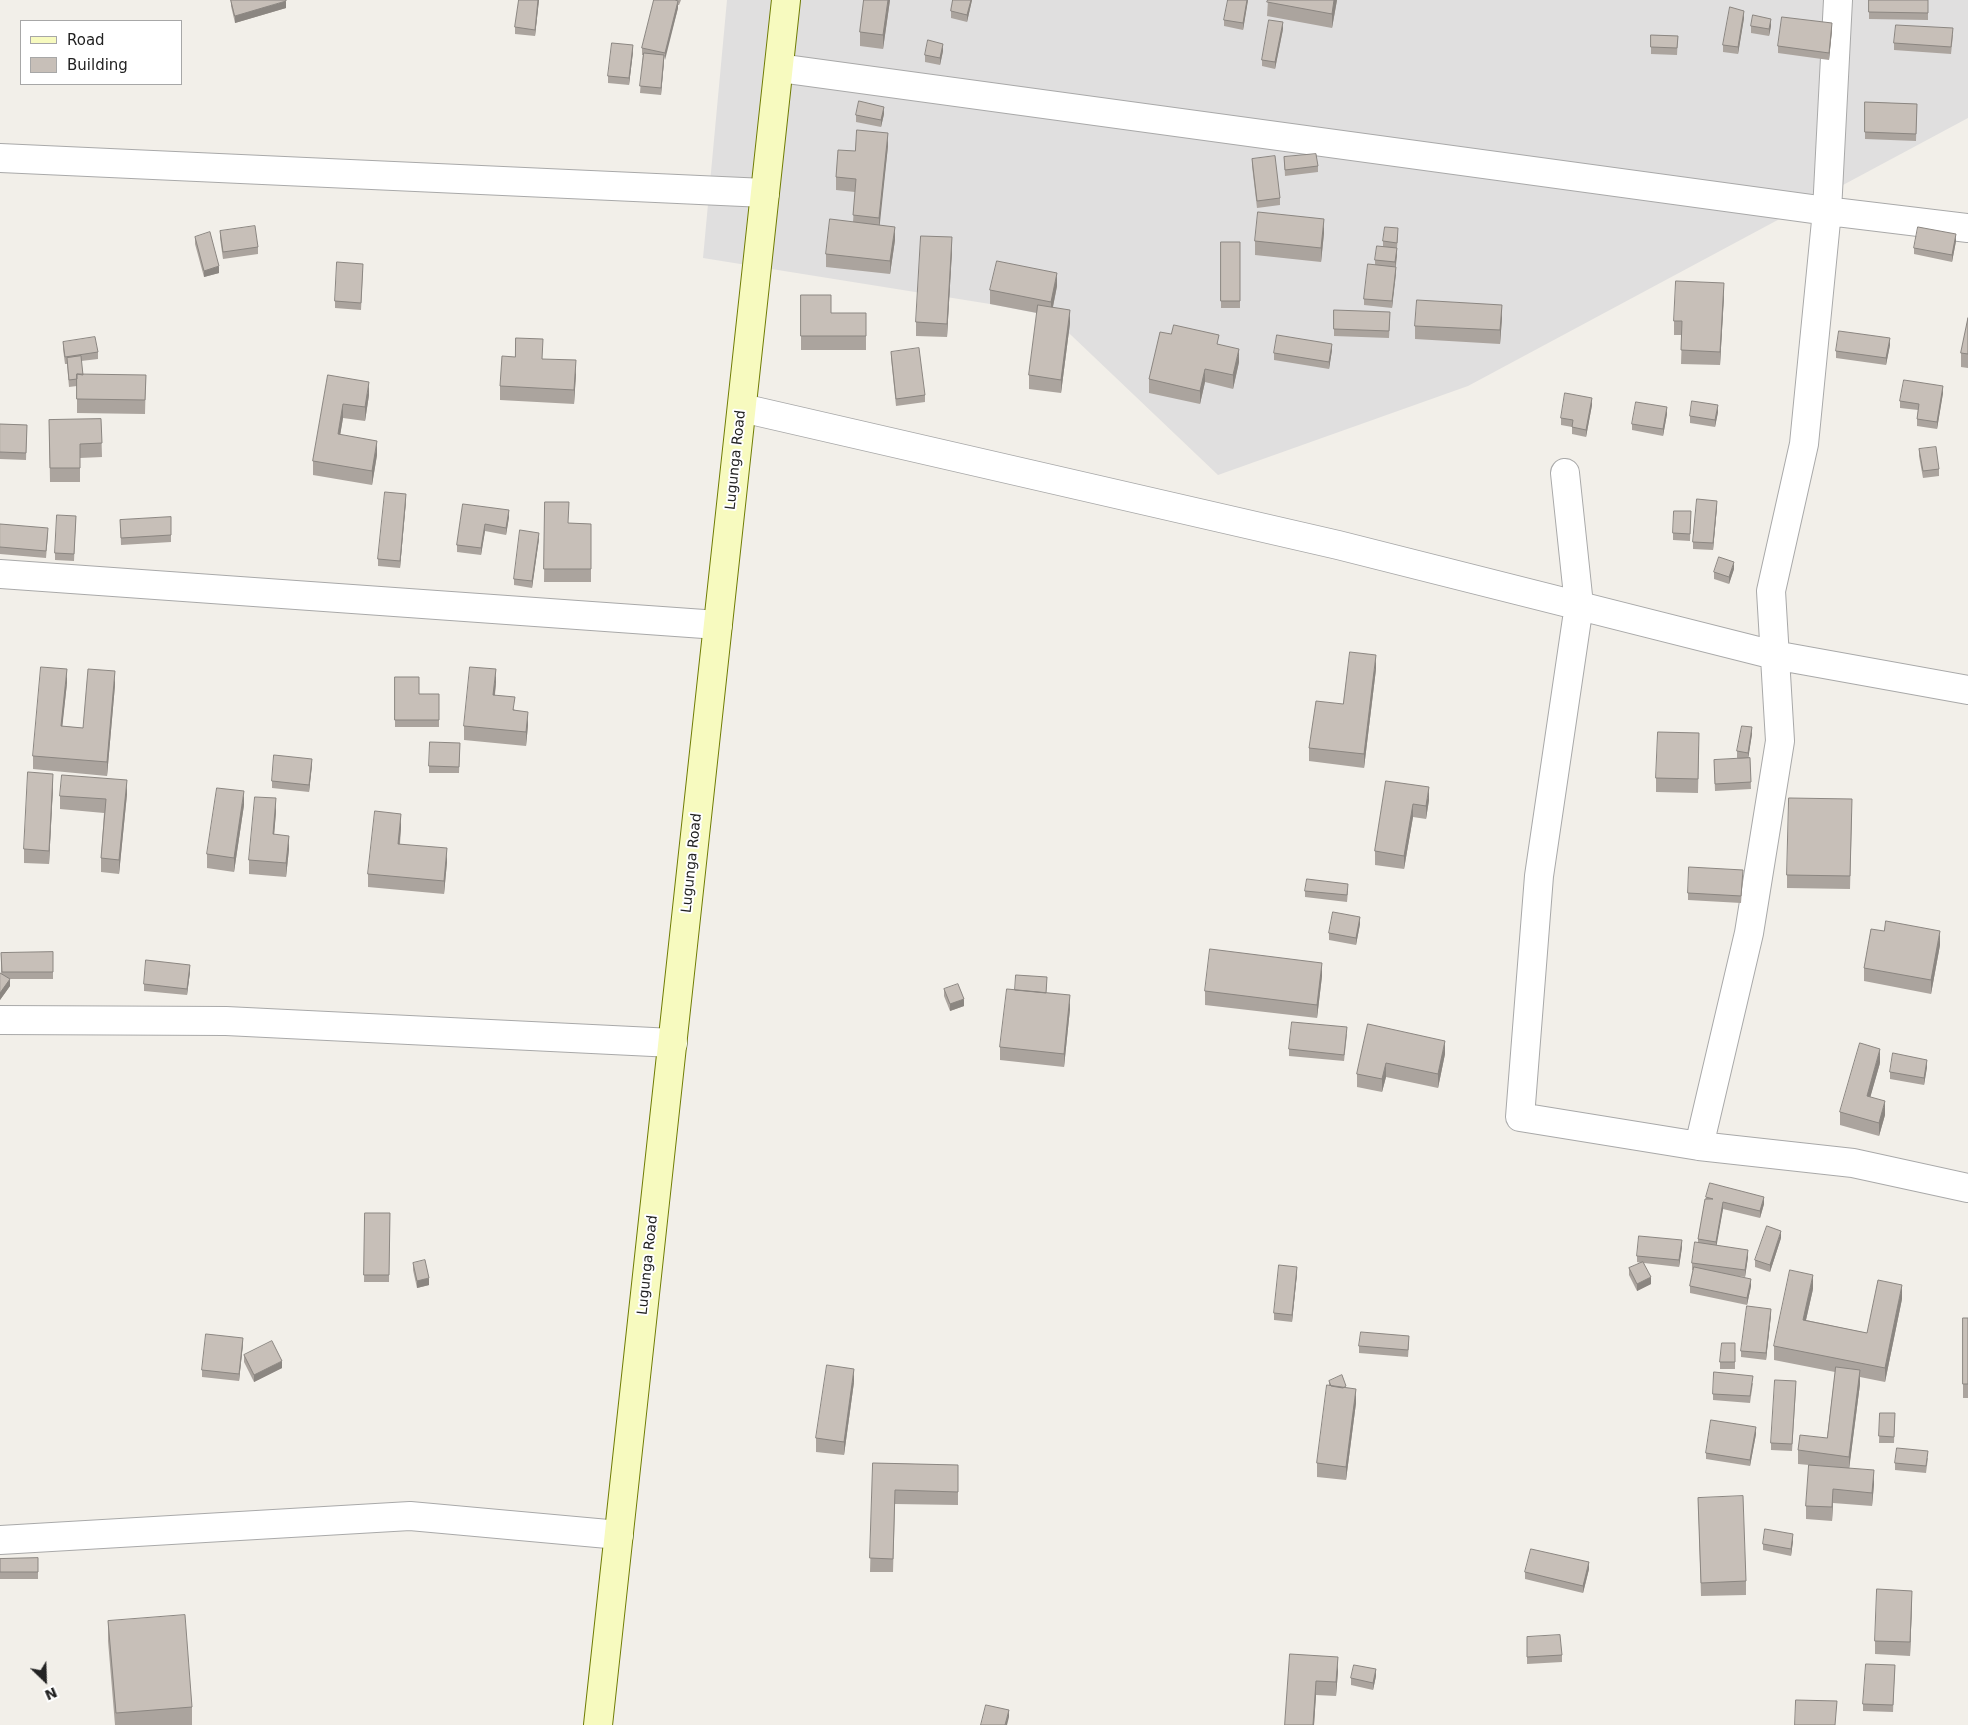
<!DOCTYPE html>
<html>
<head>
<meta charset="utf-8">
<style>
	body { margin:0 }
	#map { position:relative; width:1968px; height:1725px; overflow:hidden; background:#f2efe9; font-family:"DejaVu Sans",sans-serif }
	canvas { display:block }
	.legend { position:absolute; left:20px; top:20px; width:162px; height:65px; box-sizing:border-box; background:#fff; border:1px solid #a7a7a7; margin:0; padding:6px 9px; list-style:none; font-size:15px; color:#222 }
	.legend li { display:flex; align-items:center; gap:10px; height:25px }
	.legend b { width:25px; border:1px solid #a7a7a7 }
	.north { position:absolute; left:20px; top:1655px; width:50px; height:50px; -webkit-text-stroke:4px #fff; paint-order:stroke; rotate:156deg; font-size:14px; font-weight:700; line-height:20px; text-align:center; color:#222 }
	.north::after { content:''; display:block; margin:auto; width:18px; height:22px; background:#222; clip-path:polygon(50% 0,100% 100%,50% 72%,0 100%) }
</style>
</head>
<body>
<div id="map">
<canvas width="1968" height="1725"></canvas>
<ul class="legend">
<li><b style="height:6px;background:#f7fabf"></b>Road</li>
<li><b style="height:14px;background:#c7bfb8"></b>Building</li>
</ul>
<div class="north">N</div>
</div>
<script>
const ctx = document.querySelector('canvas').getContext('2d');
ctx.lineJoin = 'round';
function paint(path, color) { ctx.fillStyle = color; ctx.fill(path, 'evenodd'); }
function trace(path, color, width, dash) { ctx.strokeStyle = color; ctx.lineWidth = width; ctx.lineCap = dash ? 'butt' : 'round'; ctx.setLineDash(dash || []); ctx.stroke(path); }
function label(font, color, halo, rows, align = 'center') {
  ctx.font = font + ' "DejaVu Sans",sans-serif'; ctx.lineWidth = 4; ctx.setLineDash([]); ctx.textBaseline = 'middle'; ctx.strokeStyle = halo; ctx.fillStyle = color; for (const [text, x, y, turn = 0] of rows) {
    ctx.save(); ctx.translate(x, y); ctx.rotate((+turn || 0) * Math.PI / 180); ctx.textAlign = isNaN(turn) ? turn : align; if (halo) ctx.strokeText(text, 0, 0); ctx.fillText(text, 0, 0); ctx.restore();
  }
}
paint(new Path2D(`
	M727,0H1968V118L1468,386L1218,475L1051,316L990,304L703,258Z`), '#e0dfdf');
const street = new Path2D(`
	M779,68L1827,211L1968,228
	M0,158L765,193
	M742,408L1338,545L1774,655L1968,690
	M1565,473L1579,605L1539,876L1520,1117L1699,1146L1853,1163L1968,1188
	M0,574L718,625
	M0,1020L226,1021L673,1043
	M1699,1146L1749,933L1780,741L1771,591L1804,444L1827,211L1838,0
	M0,1540L410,1516L619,1535`);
const secondary = new Path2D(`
	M598,1725L786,0`);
trace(street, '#a9a9a9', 30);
trace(secondary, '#707d05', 30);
trace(street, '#fff', 28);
trace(secondary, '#f7fabf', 28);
paint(new Path2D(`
	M231,0L286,8L235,23L231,6Z
	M519,0H539L535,36L515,34V27Z
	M654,0H681L679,5H678V8L664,60L661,95L640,93L643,55H642V48Z
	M864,0H890L883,49L860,46V32Z
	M953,0H972L967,22L951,18V11Z
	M1248,0L1243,30L1224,26V20Z
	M1268,0H1337L1332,28L1267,16Z
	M1869,0H1928V20L1869,19Z
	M1744,18L1738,54L1723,52V45Z
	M1751,26H1771L1769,36L1751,33Z
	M1283,29L1275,69L1262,66V60Z
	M1832,30L1829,60L1778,53V46Z
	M1651,35L1678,36L1677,55L1651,54Z
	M1953,35L1951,54L1894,50V43Z
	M943,51L940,65L925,62V55Z
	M633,52L629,85L608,83V76Z
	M1865,102L1917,104L1916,141L1865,139Z
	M884,114L881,127L856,122V115Z
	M888,146L879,225L895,240L890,274L826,267V254L853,222L855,192L836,190V177L855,151Z
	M1284,157L1318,166V172L1285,176Z
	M1252,159L1280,198V205L1257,208L1252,166Z
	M220,231L258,247V254L223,259L220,238Z
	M1324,233L1321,262L1255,255V241Z
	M1398,235L1397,248V255L1392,308L1364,305V299L1375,265V260L1383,246V241Z
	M195,237L219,273L204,277L195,244Z
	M1956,241L1952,262L1914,254V248Z
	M1221,242H1240V308H1221Z
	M952,251L947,337L916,336V322Z
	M363,270L361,310L335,308V301Z
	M1057,286L1053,307L1070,323L1061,393L1029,389V375L1037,313L990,304V290Z
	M801,295L831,313H866V350H801Z
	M1724,296L1720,365L1681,364L1682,335H1674V321Z
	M1334,310L1390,319L1389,338L1334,336Z
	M1502,318L1500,344L1415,339V326Z
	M1968,318V368L1961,367V353Z
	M63,342L98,352V359L81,361L83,375H146L145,414L77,413V386L69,387L67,364H65L63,349Z
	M1219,344L1239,362L1233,389L1205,382L1200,404L1149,393V379Z
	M1890,345L1886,365L1836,358V351Z
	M1332,350L1329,369L1274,360V353Z
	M891,352L925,395V402L896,406L891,358Z
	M542,359L576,374L574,404L500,400V386Z
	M328,375L369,395L365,421L343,418L340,435L377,455L372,485L313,475V461Z
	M1943,393L1937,429L1917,426V419L1918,410L1900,408V401Z
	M1592,405L1586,437L1572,434V427L1561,425V418Z
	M1718,412L1715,427L1690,423V416Z
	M1667,414L1663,436L1632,430V424Z
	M101,419L102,457L80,458V482H50L49,420Z
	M0,424L27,425L26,460L0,459Z
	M1919,449L1939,469V476L1923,478L1919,456Z
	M406,501L400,568L378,566V559Z
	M545,502L568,523L591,524V582H544Z
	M463,504L509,517L506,535L485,531L481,555L457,552V545Z
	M1717,507L1713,550L1693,549V542Z
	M1691,511L1690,541L1673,540V533Z
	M76,516L74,561L55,560V553Z
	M171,517V542L121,545L120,520Z
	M0,524L48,534L46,558L0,554Z
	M539,539L532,588L514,585V579Z
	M1734,569L1729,584L1714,579V572Z
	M1376,669L1364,768L1309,761V748L1343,704Z
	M395,677L419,694H439V727H395Z
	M67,683L62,726L83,728L115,685L107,776L33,769V756Z
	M496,683L495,695L515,710L528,725L526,746L464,740V726Z
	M1752,734L1748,758H1750L1751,789L1715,791L1714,760L1740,759L1737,758V751Z
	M460,743L459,773H429V766Z
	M1699,746L1698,793L1656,792V778Z
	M312,765L309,792L272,788V781Z
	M1386,781L1429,800L1426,819L1413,817L1404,869L1375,865V851Z
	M53,787L49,864L24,863V849Z
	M127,794L119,874L101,872V858L104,813L60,809V796Z
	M244,805L234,872L207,868V854Z
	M276,812L274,834L289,849L286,877L249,874V860Z
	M1852,813L1850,889L1787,888V875Z
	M401,828L400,844L447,862L444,894L368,887V874Z
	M1743,877L1741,903L1688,900V893Z
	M1305,891H1348L1347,902L1305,897Z
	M1360,924L1356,945L1329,940V933Z
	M1884,931L1940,945L1931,994L1864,981V968Z
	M53,952V979H9L10,986L0,1000V973L1,974V953Z
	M190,972L187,995L144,991V984Z
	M1322,976L1317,1018L1205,1005V991Z
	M1047,984L1046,993L1070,1009L1064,1067L1000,1060V1047L1015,990Z
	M944,989L964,1006L950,1011L944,996Z
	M1368,1024L1445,1054L1438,1088L1386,1077L1382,1092L1357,1087V1074Z
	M1347,1034L1344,1061L1289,1056V1049Z
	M1880,1063L1870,1097L1885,1115L1879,1136L1840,1125V1112Z
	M1927,1067L1924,1085L1890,1079V1072Z
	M1706,1197L1764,1204L1760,1218L1723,1209L1716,1245L1748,1257L1745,1277L1730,1275L1751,1286L1747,1305L1690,1293V1286L1693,1270H1692V1263L1698,1243V1239Z
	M365,1213H390L389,1282H364Z
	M1781,1238L1770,1272L1755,1267V1260Z
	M1682,1247L1679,1267L1644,1263L1651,1284L1637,1291L1629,1275V1268L1641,1263L1637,1262V1256Z
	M413,1263L429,1285L417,1288L413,1270Z
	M1297,1274L1292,1322L1274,1320V1313Z
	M1813,1289L1806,1320L1867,1333L1902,1299L1885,1382L1860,1377V1384L1849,1468L1874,1484L1872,1506L1833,1503L1832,1521L1806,1519V1506L1809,1465L1798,1464V1450L1827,1438L1835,1372L1774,1360V1346Z
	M1771,1315L1766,1360L1741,1357V1351Z
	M1963,1318H1968V1398H1963Z
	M1409,1343L1408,1357L1359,1353V1346Z
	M1735,1343V1369H1720V1362Z
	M243,1344L239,1381L202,1377V1370Z
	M244,1355L282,1368L254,1382L244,1362Z
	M1329,1381L1346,1388L1356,1403L1346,1480L1317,1477V1463L1329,1386Z
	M854,1382L844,1455L816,1452V1438Z
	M1753,1383L1750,1403L1713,1400V1394Z
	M1796,1388L1792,1451L1771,1450V1443Z
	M1880,1413H1895L1894,1443H1879Z
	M1756,1434L1750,1466L1706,1459V1453Z
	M1928,1458L1926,1473L1895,1470V1463Z
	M873,1463L958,1465V1505L895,1504L893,1572H870Z
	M1698,1498L1746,1581V1595L1701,1596Z
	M1793,1541L1791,1556L1763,1550V1544Z
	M38,1558V1579H0V1559Z
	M1589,1569L1583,1593L1525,1579V1572Z
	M1912,1604L1910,1656L1875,1654V1641Z
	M108,1621L192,1707V1725H115L108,1641Z
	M1527,1637L1562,1655V1662L1527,1664Z
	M1290,1654L1338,1671L1336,1696L1316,1695L1314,1725H1285Z
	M1895,1665L1893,1712L1863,1711V1704Z
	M1376,1676L1373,1690L1351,1685V1678Z`), '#aba49e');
paint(new Path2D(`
	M538,0H539L535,36V30Z
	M888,0H890L883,49V35Z
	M971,0H972L967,22V15Z
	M1247,0H1248L1243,30V23Z
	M1334,0H1337L1332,28V14Z
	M286,1V8L235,23V16Z
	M678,1V8L665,60V53Z
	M1744,11V18L1738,54V47Z
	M1771,19V26L1769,36V29Z
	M1283,22V29L1275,69V62Z
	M1832,23V30L1829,60V53Z
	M943,44V51L940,65V58Z
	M633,45V52L629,85V78Z
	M664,55V62L661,95V88Z
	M884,107V114L881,127V120Z
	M888,133V146L879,232V218Z
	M1324,219V233L1321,262V248Z
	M895,227V240L890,274V261Z
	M1956,234V241L1952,262V255Z
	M952,237V251L947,337V324Z
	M1397,248V255L1395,269V262Z
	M219,266V273L204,277V271Z
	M1396,267V274L1392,308V301Z
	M1057,273V286L1051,316V302Z
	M1724,283V296L1720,365V352Z
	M1502,305V318L1500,344V330Z
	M1070,310V323L1061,393V380Z
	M1890,338V345L1886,365V358Z
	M1332,344V350L1329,369V362Z
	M1239,349V362L1233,389V375Z
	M576,360V374L574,404V390Z
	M1205,369V382L1200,404V391Z
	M369,382V395L365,421V407Z
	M1943,386V393L1937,429V422Z
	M1592,398V405L1586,437V430Z
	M343,404V418L338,448V434Z
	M1718,405V412L1715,427V420Z
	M1667,407V414L1663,436V429Z
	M377,441V455L372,485V471Z
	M406,494V501L400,568V561Z
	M1717,501V507L1713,550V543Z
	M509,510V517L506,535V528Z
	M485,524V531L481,555V548Z
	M539,533V539L532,588V581Z
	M1734,562V569L1729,584V577Z
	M1376,655V669L1364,768V754Z
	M67,669V683L61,739V726Z
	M496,669V683L493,708V695Z
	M115,671V685L107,776V762Z
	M528,712V725L526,746V732Z
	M1752,727V734L1748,760V753Z
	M312,759V765L309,792V785Z
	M53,774V787L49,864V851Z
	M127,780V794L119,874V860Z
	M1429,787V800L1426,819V806Z
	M244,791V805L234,872V858Z
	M276,798V812L273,848V834Z
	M1413,804V817L1404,869V856Z
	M401,814V828L398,857V844Z
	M289,836V849L286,877V863Z
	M447,848V862L444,894V881Z
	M1360,917V924L1356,945V938Z
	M1940,931V945L1931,994V980Z
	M1322,963V976L1317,1018V1005Z
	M190,965V972L187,995V989Z
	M10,979V986L0,1000V993Z
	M1070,995V1009L1064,1067V1054Z
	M964,999V1006L950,1011V1004Z
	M1445,1041V1054L1438,1088V1074Z
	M1880,1049V1063L1867,1109V1096Z
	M1927,1060V1067L1924,1085V1078Z
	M1386,1063V1077L1382,1092V1079Z
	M1885,1101V1115L1879,1136V1123Z
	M1764,1197V1204L1760,1218V1211Z
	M1723,1202V1209L1716,1249V1242Z
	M1781,1231V1238L1770,1272V1265Z
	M1682,1240V1247L1679,1267V1260Z
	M1748,1250V1257L1745,1277V1270Z
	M1297,1267V1274L1292,1322V1315Z
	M1813,1275V1289L1803,1333V1320Z
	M1651,1277V1284L1637,1291V1284Z
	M429,1278V1285L417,1288V1281Z
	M1751,1279V1286L1747,1305V1298Z
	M1902,1285V1299L1885,1382V1368Z
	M1771,1309V1315L1766,1360V1353Z
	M243,1338V1344L239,1381V1374Z
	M282,1361V1368L254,1382V1375Z
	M854,1369V1382L844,1455V1442Z
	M1860,1370V1384L1849,1470V1457Z
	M1356,1389V1403L1346,1480V1467Z
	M1756,1427V1434L1750,1466V1460Z
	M1874,1470V1484L1872,1506V1493Z
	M1833,1489V1503L1832,1521V1507Z
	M1793,1534V1541L1791,1556V1549Z
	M1589,1562V1569L1583,1593V1586Z
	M1912,1591V1604L1910,1656V1642Z
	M1338,1657V1671L1336,1696V1682Z
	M1376,1669V1676L1373,1690V1683Z
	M1316,1681V1695L1314,1725H1313Z
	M1009,1710V1717L1007,1725H1005Z`), '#8b8681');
const building = new Path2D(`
	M231,0H286V1L235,16Z
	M519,0H538L535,30L515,27Z
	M654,0H675L678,1L665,53L642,48Z
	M864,0H888L883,35L860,32Z
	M953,0H971L967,15L951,11Z
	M1228,0H1247L1243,23L1224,20Z
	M1268,0H1334L1332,14L1267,2Z
	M1869,0H1928V13L1869,12Z
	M1730,7L1744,11L1738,47L1723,45Z
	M1753,15L1771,19L1769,29L1751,26Z
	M1782,17L1832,23L1829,53L1778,46Z
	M1269,20L1283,22L1275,62L1262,60Z
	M1896,25L1953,28L1951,47L1894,43Z
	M1651,35L1678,36L1677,48L1651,47Z
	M928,40L943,44L940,58L925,55Z
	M612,43L633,45L629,78L608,76Z
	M644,53L664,55L661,88L640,86Z
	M859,101L884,107L881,120L856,115Z
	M1865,102L1917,104L1916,134L1865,132Z
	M857,130L888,133L879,218L853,215L856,179L836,177L838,150L855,151Z
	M1316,154L1318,166L1285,170L1284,157Z
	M1275,156L1280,198L1257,201L1252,159Z
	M1258,212L1324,219L1321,248L1255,241Z
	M830,219L895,227L890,261L826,254Z
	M255,226L258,247L223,252L220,231Z
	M1385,227L1398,228L1397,243L1383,241Z
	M1918,227L1956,234L1952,255L1914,248Z
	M210,232L219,266L204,271L195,237Z
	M921,236L952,237L947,324L916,322Z
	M1221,242H1240V301H1221Z
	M1377,246L1397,248L1395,262L1375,260Z
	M997,261L1057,273L1051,302L990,290Z
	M337,262L363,264L361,303L335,301Z
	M1368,264L1396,267L1392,301L1364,299Z
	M1676,281L1724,283L1720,352L1681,350L1682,321H1674Z
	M801,295H831V313H866V336H801Z
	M1417,300L1502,305L1500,330L1415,326Z
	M1038,305L1070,310L1061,380L1029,375Z
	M1334,310L1390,312L1389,331L1334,329Z
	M1968,318V354L1961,353Z
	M1174,325L1219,335L1217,344L1239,349L1233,375L1205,369L1200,391L1149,379L1160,332L1171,334Z
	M1839,331L1890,338L1886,358L1836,351Z
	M1277,335L1332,344L1329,362L1274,353Z
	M95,337L98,352L65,357L63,342Z
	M516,338L543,339L542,359L576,360L574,390L500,386L502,356L515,357Z
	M919,348L925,395L896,399L891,352Z
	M81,356L83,375L77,374V379L69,380L67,358Z
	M77,374L146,375L145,400L77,399Z
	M328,375L369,382L365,407L343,404L338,434L377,441L372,471L313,461Z
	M1904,380L1943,386L1937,422L1917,419L1919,404L1900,401Z
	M1565,393L1592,398L1586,430L1572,427L1573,420L1561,418Z
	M1692,401L1718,405L1715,420L1690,416Z
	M1636,402L1667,407L1663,429L1632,424Z
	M101,419L102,443L80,444V468H50L49,420Z
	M0,424L27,425L26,453L0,452Z
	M1936,447L1939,469L1923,471L1919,449Z
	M385,492L406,494L400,561L378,559Z
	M1697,499L1717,501L1713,543L1693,542Z
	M545,502H569L568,523L591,524V569H544Z
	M463,504L509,510L506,528L485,524L481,548L457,545Z
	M1674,511H1691L1690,534L1673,533Z
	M57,515L76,516L74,554L55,553Z
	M171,517V535L121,538L120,520Z
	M0,524L48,528L46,551L0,547Z
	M520,530L539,533L532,581L514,579Z
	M1719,557L1734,562L1729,577L1714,572Z
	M1350,652L1376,655L1364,754L1309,748L1316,701L1343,704Z
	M41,667L67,669L61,726L83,728L88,669L115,671L107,762L33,756Z
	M470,667L496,669L493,695L515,697L513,710L528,712L526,732L464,726Z
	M395,677H419V694H439V720H395Z
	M1742,726L1752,727L1748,753L1737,751Z
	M1658,732L1699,733L1698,779L1656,778Z
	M430,742L460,743L459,767L429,766Z
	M274,755L312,759L309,785L272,781Z
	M1750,758L1751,782L1715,784L1714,760Z
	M28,772L53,774L49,851L24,849Z
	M62,775L127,780L119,860L101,858L106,799L60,796Z
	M1386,781L1429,787L1426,806L1413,804L1404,856L1375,851Z
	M217,788L244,791L234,858L207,854Z
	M255,797L276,798L273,834L289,836L286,863L249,860Z
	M1789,798L1852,799L1850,876L1787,875Z
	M375,811L401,814L398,844L447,848L444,881L368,874Z
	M1689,867L1743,870L1741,896L1688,893Z
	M1307,879L1348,884L1347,895L1305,891Z
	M1333,912L1360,917L1356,938L1329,933Z
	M1886,921L1940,931L1931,980L1864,968L1871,929L1884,931Z
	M1210,949L1322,963L1317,1005L1205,991Z
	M53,952V972H2L1,953Z
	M146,960L190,965L187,989L144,984Z
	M0,973L10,979L0,993Z
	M1016,975L1047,977L1046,993L1015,990Z
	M958,984L964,999L950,1004L944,989Z
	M1007,989L1070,995L1064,1054L1000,1047Z
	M1292,1022L1347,1027L1344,1055L1289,1049Z
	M1368,1024L1445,1041L1438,1074L1386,1063L1382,1079L1357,1074Z
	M1860,1043L1880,1049L1867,1096L1885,1101L1879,1123L1840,1112Z
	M1893,1053L1927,1060L1924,1078L1890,1072Z
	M1710,1183L1764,1197L1760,1211L1723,1202L1716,1242L1698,1239L1705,1199H1713L1706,1197Z
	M365,1213H390L389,1275H364Z
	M1767,1226L1781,1231L1770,1265L1755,1260Z
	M1639,1236L1682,1240L1679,1260L1637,1256Z
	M1695,1242L1748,1250L1745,1270L1692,1263Z
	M425,1260L429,1278L417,1281L413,1263Z
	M1643,1262L1651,1277L1637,1284L1629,1268Z
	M1279,1265L1297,1267L1292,1315L1274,1313Z
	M1694,1267L1751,1279L1747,1298L1690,1286Z
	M1790,1270L1813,1275L1803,1320L1867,1333L1878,1280L1902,1285L1885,1368L1774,1346Z
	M1747,1306L1771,1309L1766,1353L1741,1351Z
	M1963,1318H1968V1384H1963Z
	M1361,1332L1409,1336L1408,1350L1359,1346Z
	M206,1334L243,1338L239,1374L202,1370Z
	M272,1341L282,1361L254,1375L244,1355Z
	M1722,1343H1735V1362H1720Z
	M827,1365L854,1369L844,1442L816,1438Z
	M1836,1367L1860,1370L1849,1457L1798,1450L1800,1435L1827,1438Z
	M1714,1372L1753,1376L1750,1396L1713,1394Z
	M1342,1375L1346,1386L1343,1388L1331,1386L1329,1381Z
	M1775,1380L1796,1381L1792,1444L1771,1443Z
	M1327,1385L1356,1389L1346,1467L1317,1463Z
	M1880,1413H1895L1894,1437L1879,1436Z
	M1711,1420L1756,1427L1750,1460L1706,1453Z
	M1897,1448L1928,1451L1926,1466L1895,1463Z
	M873,1463L958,1465V1492L895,1490L893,1559L870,1558Z
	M1809,1465L1874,1470L1872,1493L1833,1489L1832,1507L1806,1506Z
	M1743,1496L1746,1581L1701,1583L1698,1498Z
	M1765,1529L1793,1534L1791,1549L1763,1544Z
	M1531,1549L1589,1562L1583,1586L1525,1572Z
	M38,1558V1572H0V1559Z
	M1877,1589L1912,1591L1910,1642L1875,1641Z
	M185,1615L192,1707L116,1713L108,1621Z
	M1560,1635L1562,1655L1527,1657V1637Z
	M1290,1654L1338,1657L1336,1682L1316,1681L1313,1725H1285Z
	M1866,1664L1895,1665L1893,1705L1863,1704Z
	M1354,1665L1376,1669L1373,1683L1351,1678Z
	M1796,1700L1837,1701L1835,1725H1795Z
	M986,1705L1009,1710L1005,1725H981Z`);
paint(building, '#c7bfb8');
trace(building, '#8b8681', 1);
label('14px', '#222', '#fff', [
	["Lugunga Road",736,460,-84],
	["Lugunga Road",692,863,-84],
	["Lugunga Road",648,1265,-84]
]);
</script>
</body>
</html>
